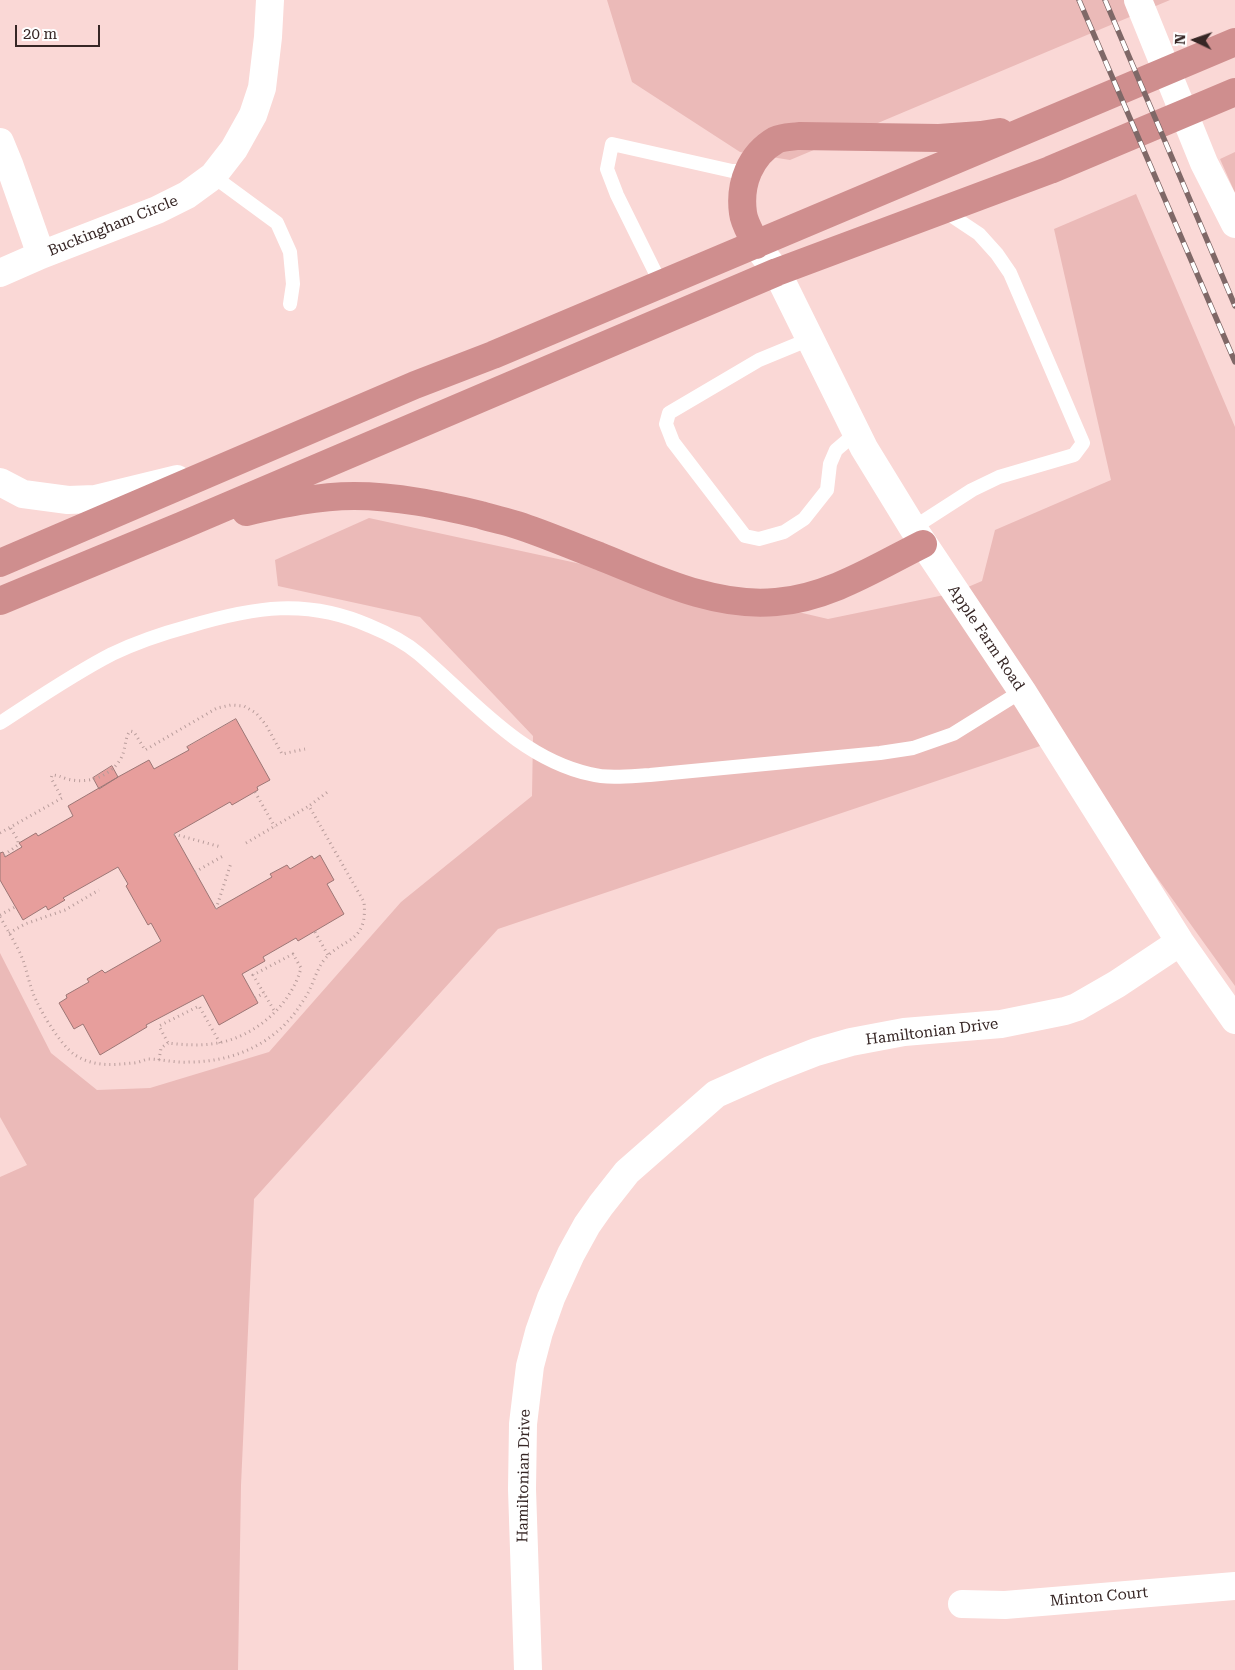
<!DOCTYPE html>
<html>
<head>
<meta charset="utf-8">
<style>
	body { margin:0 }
	#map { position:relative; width:1235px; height:1670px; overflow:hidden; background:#fad8d6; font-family:"Roboto Serif",serif }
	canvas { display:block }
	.north { position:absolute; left:1170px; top:15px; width:50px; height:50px; -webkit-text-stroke:4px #fff; paint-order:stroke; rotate:273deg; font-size:14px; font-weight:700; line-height:20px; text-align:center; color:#362625 }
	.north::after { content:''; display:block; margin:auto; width:18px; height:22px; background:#362625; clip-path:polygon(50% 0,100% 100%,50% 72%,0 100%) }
	.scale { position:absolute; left:15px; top:25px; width:85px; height:22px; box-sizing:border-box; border:2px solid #362625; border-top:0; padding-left:6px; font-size:15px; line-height:18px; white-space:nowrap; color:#362625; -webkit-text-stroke:4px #fff; paint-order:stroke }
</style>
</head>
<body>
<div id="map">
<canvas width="1235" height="1670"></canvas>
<div class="north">N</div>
<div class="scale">20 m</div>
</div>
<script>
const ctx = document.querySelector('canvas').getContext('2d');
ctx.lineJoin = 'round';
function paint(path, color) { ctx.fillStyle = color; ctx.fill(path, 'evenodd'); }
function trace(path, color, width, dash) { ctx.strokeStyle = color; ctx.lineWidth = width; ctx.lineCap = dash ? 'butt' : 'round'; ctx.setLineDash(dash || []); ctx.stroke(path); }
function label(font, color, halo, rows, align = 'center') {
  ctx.font = font + ' "Roboto Serif",serif'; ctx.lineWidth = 5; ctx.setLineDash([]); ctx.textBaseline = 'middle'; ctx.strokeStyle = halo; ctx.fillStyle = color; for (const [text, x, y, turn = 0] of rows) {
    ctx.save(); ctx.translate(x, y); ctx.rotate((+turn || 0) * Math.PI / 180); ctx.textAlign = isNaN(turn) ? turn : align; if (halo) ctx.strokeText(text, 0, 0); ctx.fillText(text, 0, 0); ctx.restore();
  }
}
paint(new Path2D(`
	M607,0H1170L790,160L740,152L632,82Z
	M1235,152V193L1220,159Z
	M1136,194L1235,427V986L1058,740L498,929L254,1199L241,1485L238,1670H0V1177L27,1165L0,1117V953L51,1053L97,1090L150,1088L269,1052L401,902L532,796L533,736L420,617L278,586L275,560L369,518L738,598L828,619L954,593L982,581L995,530L1111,480L1054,229Z`), '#ebbab8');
const building = new Path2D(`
	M236,719L270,780L257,787L258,790L232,805L230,802L174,834L216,909L272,877L270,874L287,865L290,869L312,856L314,859L320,855L334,880L327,884L344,914L298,941L296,938L263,957L265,961L242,974L258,1003L219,1025L203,995L146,1025L147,1027L100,1055L83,1024L74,1029L59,1003L67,998L66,995L89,982L87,979L102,970L105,973L161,941L151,923L148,925L126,886L128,884L118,867L63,898L65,900L48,910L46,906L23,920L0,880V853L3,852L5,857L22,847L19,843L36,833L38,836L73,816L68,806L118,777L149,760L154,769L189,750L187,747Z
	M112,766L118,777L99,789L93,778Z`);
paint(building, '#e79e9c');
trace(building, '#9c7675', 1);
trace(new Path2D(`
	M255,792L275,827
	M0,833L62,798L51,778L52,775C57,775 61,777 67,779C87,784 108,778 120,760C126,751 124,739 130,731L134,732L145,750L217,708L231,705L244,706L256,713L266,725L282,754L305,749
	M174,834L221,847
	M246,843L309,806
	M4,855L18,845V840L10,827
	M195,872L223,856
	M216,909L231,863
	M0,915L15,907
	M0,917C7,929 14,941 20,953C26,966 28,980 33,993C39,1009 60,1045 75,1055C94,1067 112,1065 133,1063C138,1063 143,1060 148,1059C161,1059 175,1063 189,1062C232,1062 272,1045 297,1010C301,1004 306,997 309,991C314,981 317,969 324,960C343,937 368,944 364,902L309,806L330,790
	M315,932L328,955
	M9,933L25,924L65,910L99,890
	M255,998L264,993
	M220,1043L199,1006L159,1026L168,1043C185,1045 201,1046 218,1043C256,1036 291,1005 301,968L293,954L253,975L275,1012
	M159,1060L161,1048L168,1043`), '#b89c9b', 3, [1, 4]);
trace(new Path2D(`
	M213,176L277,223L290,252L293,284L290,304
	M661,284L617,195L607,169L612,144L732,171H747
	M810,339L759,360L669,413L666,424L673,442L745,536L759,539L784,532L804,519L827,490L830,464L836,450L856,433
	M913,528L972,490L999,477L1074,455L1083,443L1010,273L997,254L979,234L943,210
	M0,723C37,699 73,674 112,654C137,642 164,633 190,626C254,607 307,598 370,626C387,633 405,642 419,654C472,699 519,758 590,774C609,779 631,776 650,775L880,753L913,748L953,734L1022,691`), '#fff', 14);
trace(new Path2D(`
	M1138,0L1204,163L1235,224
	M0,142L9,164L41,255
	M756,245L777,272L864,448L913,528L1022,691L1180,942L1235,1020
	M0,273L41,255L157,210L187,195L213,176L234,149L253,115L262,88L268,37L270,0
	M0,482L23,494L68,500L95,499L177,479
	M962,1604L1005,1605L1235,1586
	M528,1670L522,1489L523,1424L530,1366L539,1332L551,1298L571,1254L587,1225L601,1205L627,1172L716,1094L770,1070L816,1052L851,1042L904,1032L1001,1024L1065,1011L1077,1007L1117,984L1180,942`), '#fff', 28);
trace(new Path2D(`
	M756,245C752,235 744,223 743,213C739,184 750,155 776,140C782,137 792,137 799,136L939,138L981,135L1000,132
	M246,512C281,504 318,496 354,496C397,496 439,505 481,515C493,519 505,521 517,525C545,534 572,546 599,556C654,578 715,608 776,602C829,598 877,567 923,544
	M0,563L415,385L493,355L1235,42
	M0,601L181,526L777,272L1050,170L1235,92`), '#cf8e8e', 28);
const rail = new Path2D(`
	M1079,0L1235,362
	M1105,0L1235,306`);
trace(rail, '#7f6867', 5.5);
trace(rail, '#fff', 4, [11]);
label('15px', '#362625', '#fff', [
	["Buckingham Circle",113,226,-22],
	["Apple Farm Road",986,638,56],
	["Hamiltonian Drive",932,1032,-7],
	["Hamiltonian Drive",524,1476,-89],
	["Minton Court",1099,1597,-5]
]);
</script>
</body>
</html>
